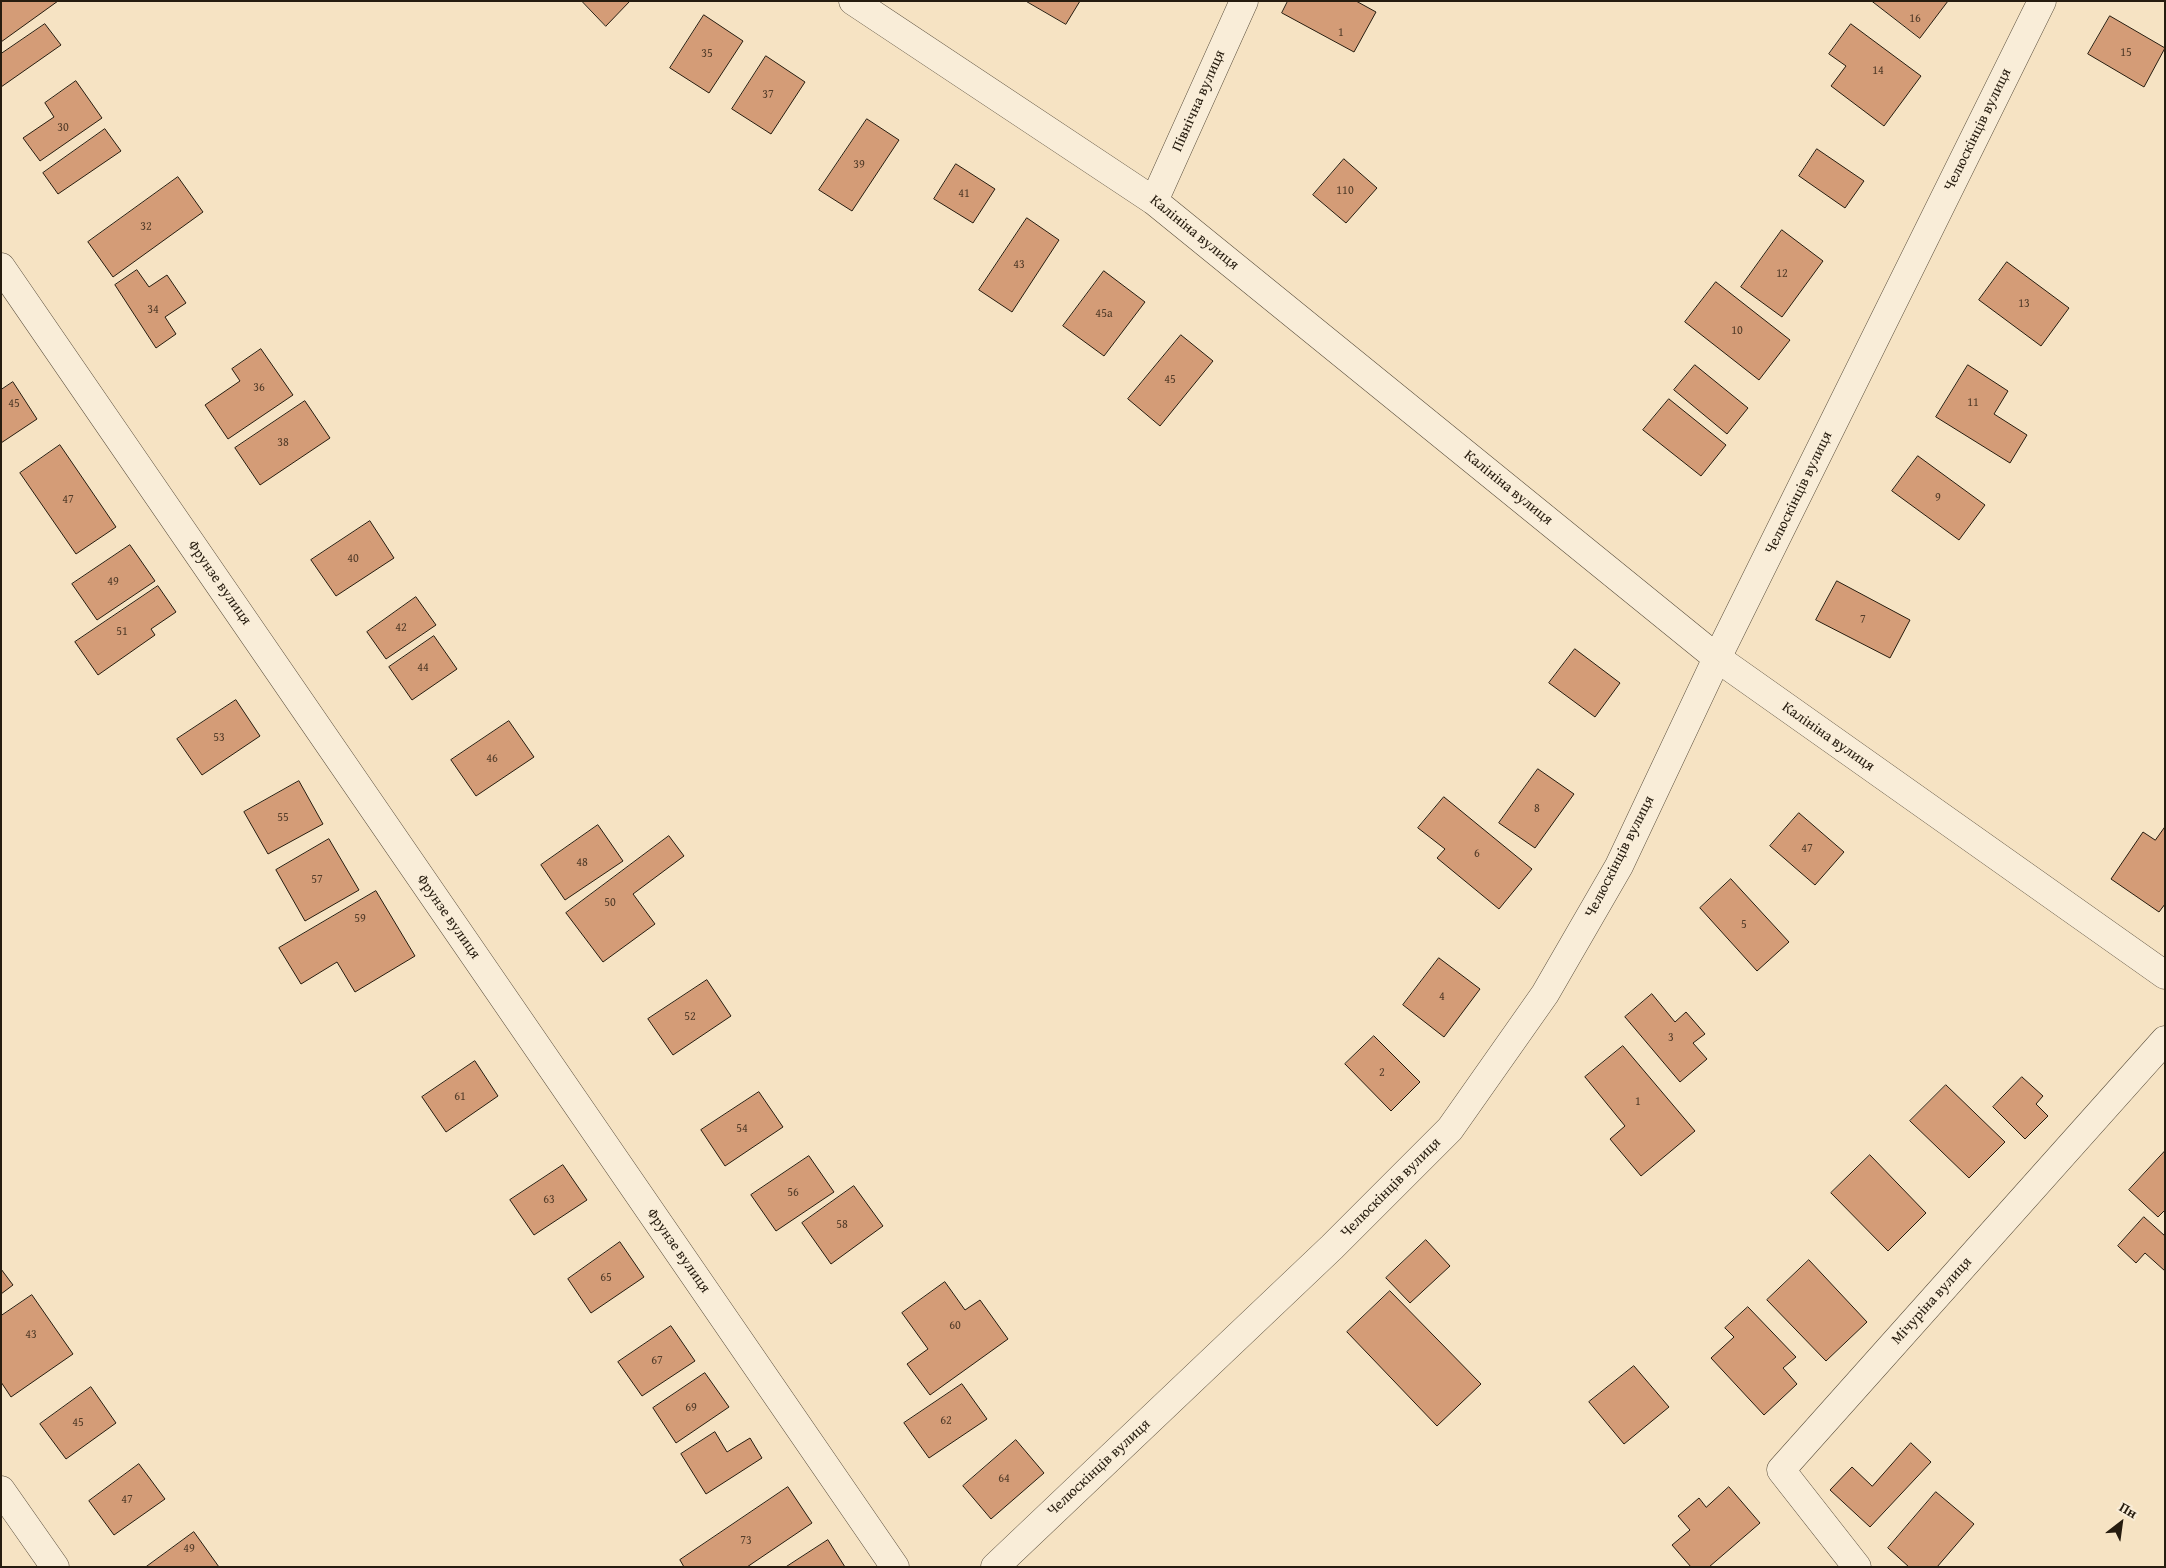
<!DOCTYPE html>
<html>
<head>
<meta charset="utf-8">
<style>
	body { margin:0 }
	#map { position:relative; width:2166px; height:1568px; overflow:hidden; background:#f6e3c3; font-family:"Gentium Book Plus",serif }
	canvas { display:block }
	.frame { position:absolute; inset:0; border:2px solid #261c0f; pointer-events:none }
	.north { position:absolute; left:2096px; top:1498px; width:50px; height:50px; -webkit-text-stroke:4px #f9edd8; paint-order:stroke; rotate:30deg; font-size:14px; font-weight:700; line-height:20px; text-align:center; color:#261c0f }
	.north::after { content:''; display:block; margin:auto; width:18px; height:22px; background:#261c0f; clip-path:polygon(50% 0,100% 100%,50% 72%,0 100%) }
</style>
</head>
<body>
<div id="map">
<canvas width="2166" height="1568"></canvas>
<div class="frame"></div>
<div class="north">Пн</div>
</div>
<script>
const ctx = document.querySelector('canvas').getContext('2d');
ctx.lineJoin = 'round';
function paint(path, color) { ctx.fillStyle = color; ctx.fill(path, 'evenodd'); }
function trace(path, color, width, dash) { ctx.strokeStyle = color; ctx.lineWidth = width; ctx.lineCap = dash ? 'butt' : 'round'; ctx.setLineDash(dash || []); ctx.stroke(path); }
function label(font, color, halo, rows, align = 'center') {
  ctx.font = font + ' "Gentium Book Plus",serif'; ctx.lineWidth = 5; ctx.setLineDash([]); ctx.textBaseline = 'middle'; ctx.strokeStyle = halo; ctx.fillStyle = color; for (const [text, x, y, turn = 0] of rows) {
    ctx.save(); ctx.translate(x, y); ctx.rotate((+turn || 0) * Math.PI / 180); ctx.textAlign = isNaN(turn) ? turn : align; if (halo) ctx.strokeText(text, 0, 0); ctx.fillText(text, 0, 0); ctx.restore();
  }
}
const building = new Path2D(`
	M1,1H58L1,42Z
	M582,1H630L606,26Z
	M1026,1H1080L1066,24Z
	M1288,1H1356L1376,12L1354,52L1282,13Z
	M1872,1H1948L1920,38Z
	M704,15L743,41L709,93L670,68Z
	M2110,16L2165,48L2144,87L2088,54Z
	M45,24L61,45L1,87V54Z
	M1851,24L1921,76L1884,126L1831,86L1846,66L1829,54Z
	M766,56L805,82L771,134L732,109Z
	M76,81L102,118L40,161L23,138L54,117L45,103Z
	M867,119L899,140L852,211L819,190Z
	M105,129L121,151L58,194L43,173Z
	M1817,149L1864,181L1845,208L1799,176Z
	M1344,159L1377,188L1346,223L1313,195Z
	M956,164L995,189L973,223L934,199Z
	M178,177L203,212L113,277L88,242Z
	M1027,218L1059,240L1012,312L979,290Z
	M1782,230L1823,261L1782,317L1741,287Z
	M2007,262L2069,308L2041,346L1979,300Z
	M137,270L149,287L167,275L186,303L165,317L176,334L156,348L115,285Z
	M1104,271L1145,302L1104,356L1063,326Z
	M1716,282L1790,340L1759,380L1685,322Z
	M1181,335L1213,361L1160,426L1128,399Z
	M261,349L293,395L228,439L205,405L240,381L232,369Z
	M1695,365L1748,408L1727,434L1674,390Z
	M1968,365L2008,391L1994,414L2027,435L2010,463L1936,417Z
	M13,382L37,419L1,443V390Z
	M1669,399L1726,445L1701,476L1643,430Z
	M305,401L330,438L260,485L235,448Z
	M60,445L116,527L76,554L20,473Z
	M1918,456L1985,505L1959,540L1892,491Z
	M370,521L394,558L336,596L311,560Z
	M130,545L155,581L97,620L72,584Z
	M1837,581L1910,620L1890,658L1816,620Z
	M158,586L176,612L151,629L155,635L98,675L75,642Z
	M416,597L436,625L386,659L367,632Z
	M434,636L457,669L412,700L389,667Z
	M1575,649L1620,683L1595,717L1549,683Z
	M236,700L260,736L202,775L177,739Z
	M509,721L534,757L476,796L451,760Z
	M1538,769L1574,794L1535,848L1499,823Z
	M299,781L323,824L268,854L244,812Z
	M1444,797L1532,869L1499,909L1437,858L1445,849L1418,828Z
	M1799,813L1844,852L1815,885L1770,846Z
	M598,825L623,861L565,900L541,865Z
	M2165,827V904L2159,912L2111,879L2143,832L2155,840Z
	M669,836L684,856L633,894L655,924L603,962L566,913Z
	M329,839L359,890L305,921L276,870Z
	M1731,879L1789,942L1757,971L1700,908Z
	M376,891L415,956L355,992L337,962L301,984L279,948Z
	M1439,958L1480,989L1444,1037L1403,1005Z
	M707,980L731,1016L673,1055L648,1019Z
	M1652,994L1675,1022L1686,1012L1705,1034L1693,1043L1707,1059L1680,1082L1625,1017Z
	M1374,1036L1420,1082L1391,1111L1345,1064Z
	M1623,1046L1695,1131L1641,1176L1610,1139L1625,1126L1585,1077Z
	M475,1061L498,1096L446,1132L422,1097Z
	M2022,1077L2043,1096L2036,1104L2048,1116L2025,1139L1993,1107Z
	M1946,1085L2005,1142L1969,1178L1910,1121Z
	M759,1092L783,1127L725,1166L701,1130Z
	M2165,1151V1210L2158,1217L2129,1190Z
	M1870,1155L1926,1213L1888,1251L1831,1193Z
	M809,1156L834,1192L776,1231L751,1195Z
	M563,1165L587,1200L534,1235L510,1200Z
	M854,1186L883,1226L831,1264L802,1223Z
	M2144,1217L2165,1236V1271L2145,1253L2136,1263L2118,1246Z
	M1426,1240L1450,1266L1410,1303L1386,1278Z
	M620,1242L644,1277L591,1313L568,1279Z
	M1809,1260L1867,1322L1826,1361L1767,1300Z
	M1,1269L13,1285L1,1294Z
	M945,1282L965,1310L980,1300L1008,1339L930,1395L907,1364L928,1349L902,1313Z
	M1390,1291L1481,1384L1437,1426L1347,1332Z
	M32,1295L73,1354L11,1397L1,1382V1316Z
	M1748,1307L1796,1357L1783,1368L1797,1384L1764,1415L1711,1358L1734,1337L1725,1328Z
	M671,1326L695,1361L642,1396L618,1362Z
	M1634,1366L1669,1407L1624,1444L1589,1402Z
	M705,1373L729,1407L676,1443L653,1408Z
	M962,1384L987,1419L929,1458L904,1423Z
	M91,1387L116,1423L66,1459L40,1424Z
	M715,1432L727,1452L750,1438L762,1458L706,1494L681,1454Z
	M1016,1440L1044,1473L991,1519L963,1486Z
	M1911,1443L1931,1462L1870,1527L1830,1490L1852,1467L1872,1486Z
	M139,1464L165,1499L114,1535L89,1501Z
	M788,1487L812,1523L747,1567H684L680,1560Z
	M1729,1487L1760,1523L1709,1567H1691L1672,1545L1690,1530L1678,1516L1699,1498L1706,1507Z
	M1936,1492L1974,1524L1937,1567H1909L1888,1548Z
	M194,1532L219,1567H146Z
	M828,1540L845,1567H786Z`);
paint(building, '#d49c77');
trace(building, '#261c0f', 1);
const minor = new Path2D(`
	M853,1L1154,201L1717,658L2165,975
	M1154,201L1244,1
	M1,267L895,1567
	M1,1490L55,1567
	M995,1567L1332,1247L1450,1129L1545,994L1619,866L1717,658L2042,1
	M1857,1567L1781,1470L2165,1040`);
trace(minor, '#5a4e3c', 29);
trace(minor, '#f9edd8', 28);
label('12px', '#523c29', null, [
	["16",1915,19],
	["1",1341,33],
	["15",2126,53],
	["35",707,54],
	["14",1878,71],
	["37",768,95],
	["30",63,128],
	["39",859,165],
	["110",1345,191],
	["41",964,194],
	["32",146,227],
	["43",1019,265],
	["12",1782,274],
	["13",2024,304],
	["34",153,310],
	["45а",1104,314],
	["10",1737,331],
	["45",1170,380],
	["36",259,388],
	["11",1973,403],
	["45",14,404],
	["38",283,443],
	["9",1938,498],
	["47",68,500],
	["40",353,559],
	["49",113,582],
	["7",1863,620],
	["42",401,628],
	["51",122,632],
	["44",423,668],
	["53",219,738],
	["46",492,759],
	["8",1537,809],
	["55",283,818],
	["47",1807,849],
	["6",1477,854],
	["48",582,863],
	["57",317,880],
	["50",610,903],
	["59",360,919],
	["5",1744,925],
	["4",1442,997],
	["52",690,1017],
	["3",1671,1038],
	["2",1382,1073],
	["61",460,1097],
	["1",1638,1102],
	["54",742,1129],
	["56",793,1193],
	["63",549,1200],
	["58",842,1225],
	["65",606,1278],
	["60",955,1326],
	["43",31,1335],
	["67",657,1361],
	["69",691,1408],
	["62",946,1421],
	["45",78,1423],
	["64",1004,1479],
	["47",127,1500],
	["73",746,1541],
	["49",189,1549]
]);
label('15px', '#261c0f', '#f9edd8', [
	["Північна вулиця",1199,101,-66],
	["Челюскінців вулиця",1978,130,-64],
	["Калініна вулиця",1194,233,39],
	["Калініна вулиця",1508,488,39],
	["Челюскінців вулиця",1799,493,-64],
	["Фрунзе вулиця",219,583,55],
	["Калініна вулиця",1828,737,35],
	["Челюскінців вулиця",1620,857,-63],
	["Фрунзе вулиця",448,917,55],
	["Челюскінців вулиця",1391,1188,-45],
	["Фрунзе вулиця",678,1251,55],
	["Мічуріна вулиця",1932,1301,-48],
	["Челюскінців вулиця",1099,1468,-43]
]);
</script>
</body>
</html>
